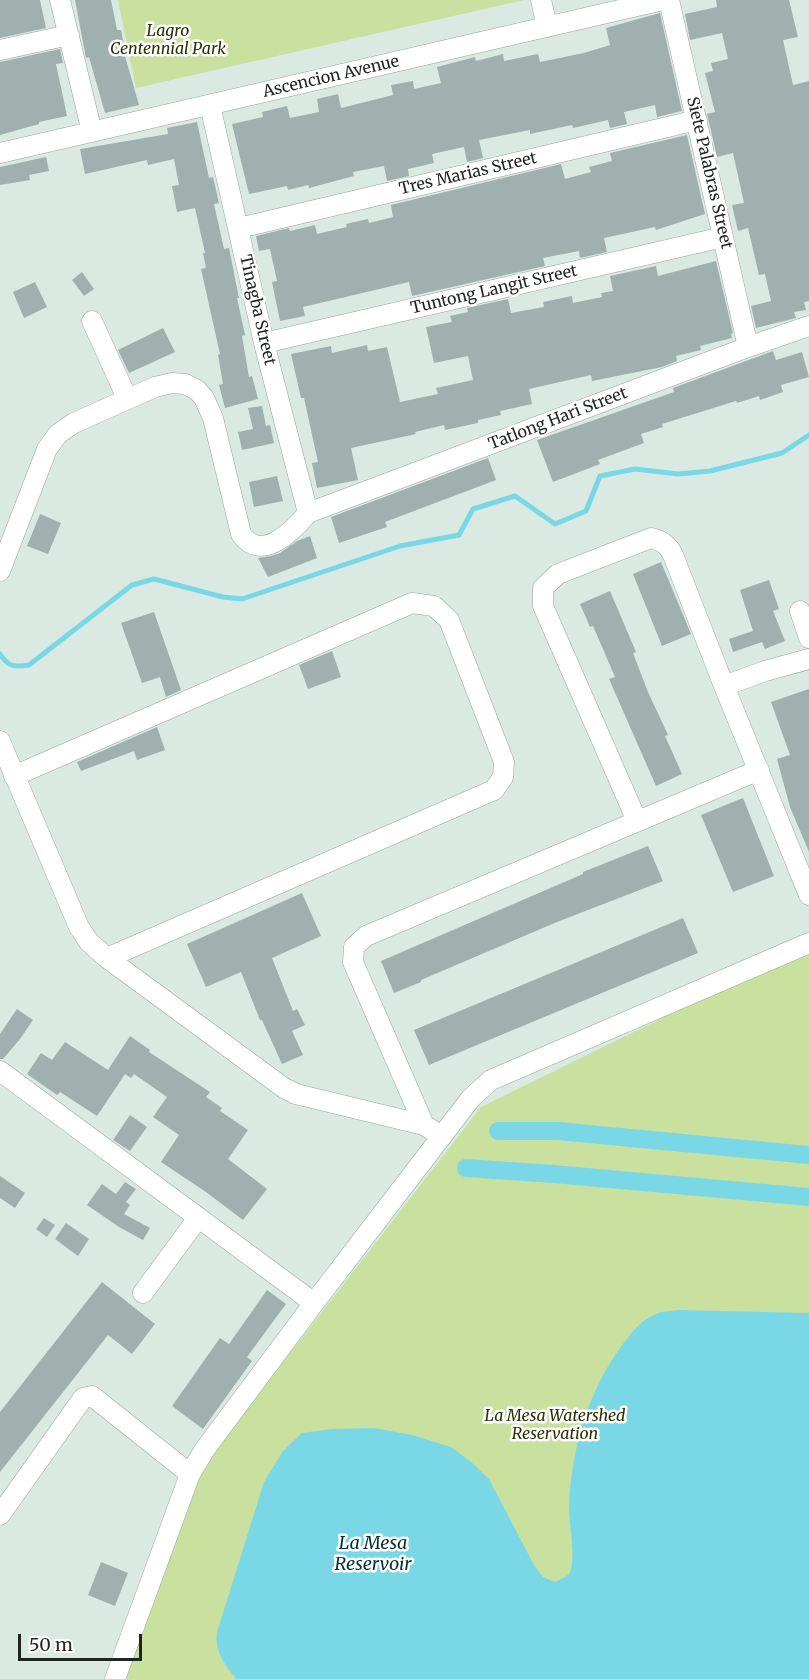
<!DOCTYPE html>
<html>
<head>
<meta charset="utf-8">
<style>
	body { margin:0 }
	#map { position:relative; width:809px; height:1679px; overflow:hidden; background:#dae9e1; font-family:Merriweather,serif }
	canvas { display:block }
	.scale { position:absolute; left:18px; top:1634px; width:124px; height:27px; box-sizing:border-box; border:3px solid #1f2522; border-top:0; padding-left:8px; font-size:18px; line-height:21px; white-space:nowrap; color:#1f2522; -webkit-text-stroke:4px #fff; paint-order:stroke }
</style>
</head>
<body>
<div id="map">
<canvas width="809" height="1679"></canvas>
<div class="scale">50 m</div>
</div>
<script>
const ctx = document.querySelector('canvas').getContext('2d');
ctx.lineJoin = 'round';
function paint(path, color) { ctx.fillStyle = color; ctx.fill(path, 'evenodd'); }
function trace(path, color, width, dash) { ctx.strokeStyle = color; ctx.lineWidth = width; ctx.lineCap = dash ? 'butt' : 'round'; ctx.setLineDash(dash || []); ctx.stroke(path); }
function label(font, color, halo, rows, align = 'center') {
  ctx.font = font + ' Merriweather,serif'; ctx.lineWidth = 5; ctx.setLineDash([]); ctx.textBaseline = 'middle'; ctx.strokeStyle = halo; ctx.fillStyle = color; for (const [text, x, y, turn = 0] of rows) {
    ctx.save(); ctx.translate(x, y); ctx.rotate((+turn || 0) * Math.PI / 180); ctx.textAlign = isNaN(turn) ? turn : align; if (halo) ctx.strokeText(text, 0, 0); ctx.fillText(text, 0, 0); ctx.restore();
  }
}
paint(new Path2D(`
	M118,0H524L136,88Z
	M809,946V1679H119L190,1482L481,1107Z`), '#cae09f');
paint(new Path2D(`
	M678,1310L809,1313V1679H236C225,1664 214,1652 217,1632L264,1482L283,1451L302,1433L331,1429L374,1428L412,1435L451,1447L471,1462L489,1479L534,1565L543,1577L555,1582C560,1579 568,1577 570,1572C576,1560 569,1522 569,1508C571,1450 588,1390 623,1344C632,1332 641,1320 656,1314C662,1311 671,1311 678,1310Z`), '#7ad8e6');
trace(new Path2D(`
	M0,654C8,667 15,667 29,665L132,585L154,579L223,597L242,599L400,546L459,535L473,509L515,496L555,524L586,511L600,476L635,469L678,474L710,471L782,453L809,435`), '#7ad8e6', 5);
trace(new Path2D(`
	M498,1131H558L809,1155
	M466,1168L554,1174L809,1197`), '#7ad8e6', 18);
paint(new Path2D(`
	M0,0H40L46,28L0,38Z
	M75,0H111L117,30H121L126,56H125L139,105L105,113L89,57L86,58Z
	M716,0H789L798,37L783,40L793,85L809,81V301L804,302L806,310L794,312L796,318L756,328L751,306L771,301L765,274L759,275L748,228L738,231L732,205L744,203L733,153L717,157L707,114L715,112L705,73L713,71L711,63L728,59L722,33L690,40L685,14L717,7Z
	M660,13L682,111L657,117L655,105L624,112L627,124L610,128L608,120L573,128L572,125L530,134V130L479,140L483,158L467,162L464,147L432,154L434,163L408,169L409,176L387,181L384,166L353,172L354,176L309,188L308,185L288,190L287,186L249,194L232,124L263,117L262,112L287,106L290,118L319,112L317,99L338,94L341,108L393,95L391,85L413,81L414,89L441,83L437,67L475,57L476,61L503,54L504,61L538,54L540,62L584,53L610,45L606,28Z
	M60,49L63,63L56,64L67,116L39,122V124L0,135V62Z
	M197,122L209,178L213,177L219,203L214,204L224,249L229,248L239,298H237L245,335L242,336L249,377L252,376L258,399L225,408L219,385L223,384L218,355L220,354L201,269L206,268L203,253H205L195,208L177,212L172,186L179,185L174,159L148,165L147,160L85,174L80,149L168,134L167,128Z
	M687,135L705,214L656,230L655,227L604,238L607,252L580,258L579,251L543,258L545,266L412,296L409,282L303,307L305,316L280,321L272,282L277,281L270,249L259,251L256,236L289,228L290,231L315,225L317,234L347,227L346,224L368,219L369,223L393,217L391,205L561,164L565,179L591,172L589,167L612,161L610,153Z
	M46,157L49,171L29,175L30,180L0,185V167Z
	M716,261L733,333L731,334L732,338L700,346L701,350L676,356L677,361L662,367L592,381L591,375L529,389L532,404L500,411L501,415L478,420V423L445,430L444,425L415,432L416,434L351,448L358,480L317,488L312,463L318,462L304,398H301L291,354L331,346L332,353L367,345L368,351L387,347L400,402L438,394L436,388L473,380L468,356L434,363L426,327L452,322L450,316L468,312L467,308L508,299L511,313L544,307L543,302L572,296L573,303L602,297L601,293L613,291L610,276L656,266L658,276Z
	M82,272L94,289L84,296L72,280Z
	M35,282L47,307L24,318L13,292Z
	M163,328L175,352L129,373L118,350Z
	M773,351L776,360L802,352L809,377L781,385L783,392L760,400L759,396L737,403L736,401L662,424L663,427L641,434L644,443L598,460L600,464L553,482L537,440L674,392L673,388Z
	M262,406L266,426L270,425L274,443L242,450L238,432L253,429L248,408Z
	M488,458L496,480L385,522L387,527L339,543L331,517Z
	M277,476L283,501L254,507L249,482Z
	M40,514L61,523L48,554L27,546Z
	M310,536L317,558L268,577L258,558L271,556L280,553L297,541Z
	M661,562L691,634L662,646L633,574Z
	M769,580L779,609L773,611L785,641L765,649L762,642L733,652L729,639L753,631L740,590Z
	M610,591L636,652L633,653L648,692L668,735L665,736L682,774L656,786L609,679L615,677L593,626L590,627L580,604Z
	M154,612L181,690L166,697L160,677L142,683L121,623Z
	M332,651L341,677L308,689L299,665Z
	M809,689V852L790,807L777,759L790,755L771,702Z
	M157,727L165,750L137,760L134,751L81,771L77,762Z
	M743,798L774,876L733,892L701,815Z
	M648,846L663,881L557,922L421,980V982L394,993L381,961L583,874V872Z
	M302,893L321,936L272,958L293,1011L297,1009L305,1025L292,1031L303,1055L282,1064L262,1020H260L241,972L206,987L187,944Z
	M683,918L698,953L429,1065L414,1030Z
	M17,1009L33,1020L20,1039L3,1059H0V1034Z
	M130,1036L150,1050L149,1052L210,1092L206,1097L222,1108L220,1111L248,1130L228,1159L267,1189L243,1220L206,1192L161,1162L179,1135L153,1117L167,1097L134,1074L131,1078L125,1074L97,1116L60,1092L57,1095L27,1074L41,1053L52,1060L65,1042L108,1070Z
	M130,1115L147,1127L130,1151L113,1140Z
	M0,1176L25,1193L15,1208L0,1198Z
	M125,1182L136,1189L126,1202L130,1205L124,1214L150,1228L143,1240L119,1227L87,1205L102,1184L116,1194Z
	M44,1218L55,1225L47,1237L36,1229Z
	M66,1223L89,1239L78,1256L55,1239Z
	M102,1282L155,1324L132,1354L108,1335L0,1472V1412Z
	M267,1290L286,1304L247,1357L252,1361L203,1429L172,1406L220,1338L229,1344Z
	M101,1562L128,1573L115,1606L88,1595Z`), '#a0b0ae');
const minor = new Path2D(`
	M60,0L92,132
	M541,0L547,27
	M669,0L748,347
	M0,50L69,35
	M210,105L264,343L308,513
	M0,153L663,0
	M239,228L697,120
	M92,321L127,398
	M264,343L723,237
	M0,571L47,449L58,434L74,423L155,387L172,383L185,384L197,390L204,398L213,418L241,534C261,563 292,532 308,513L748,347L809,326
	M800,611L809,638
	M724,686L765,671L809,659
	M0,741L79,927L89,942L107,958L284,1088L296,1094L424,1125L432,1130
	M14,776L412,603L434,606L449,620L504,762L503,777L494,790L107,958
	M637,821L543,606V588L558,574L651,538C663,541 668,545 673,555L724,686L809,895
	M0,1071L314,1303
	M424,1125L353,962L354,947L366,936L759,770
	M143,1293L198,1218
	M0,1515L83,1398L92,1396L190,1474
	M115,1679L190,1474L205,1449L314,1303L471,1098L491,1080L809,943`);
trace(minor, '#96a49e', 21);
trace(minor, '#fff', 20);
label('italic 16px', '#253100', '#fff', [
	["Lagro",168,31],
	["Centennial Park",168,49],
	["La Mesa Watershed",555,1416],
	["Reservation",555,1434]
]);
label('16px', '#1f2522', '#fff', [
	["Ascencion Avenue",331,77,-13],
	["Siete Palabras Street",709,173,77],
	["Tres Marias Street",468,174,-13],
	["Tuntong Langit Street",494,290,-13],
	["Tinagba Street",257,310,77],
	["Tatlong Hari Street",558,419,-21]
]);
label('italic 18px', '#023137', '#fff', [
	["La Mesa",373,1544],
	["Reservoir",373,1565]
]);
</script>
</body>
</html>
